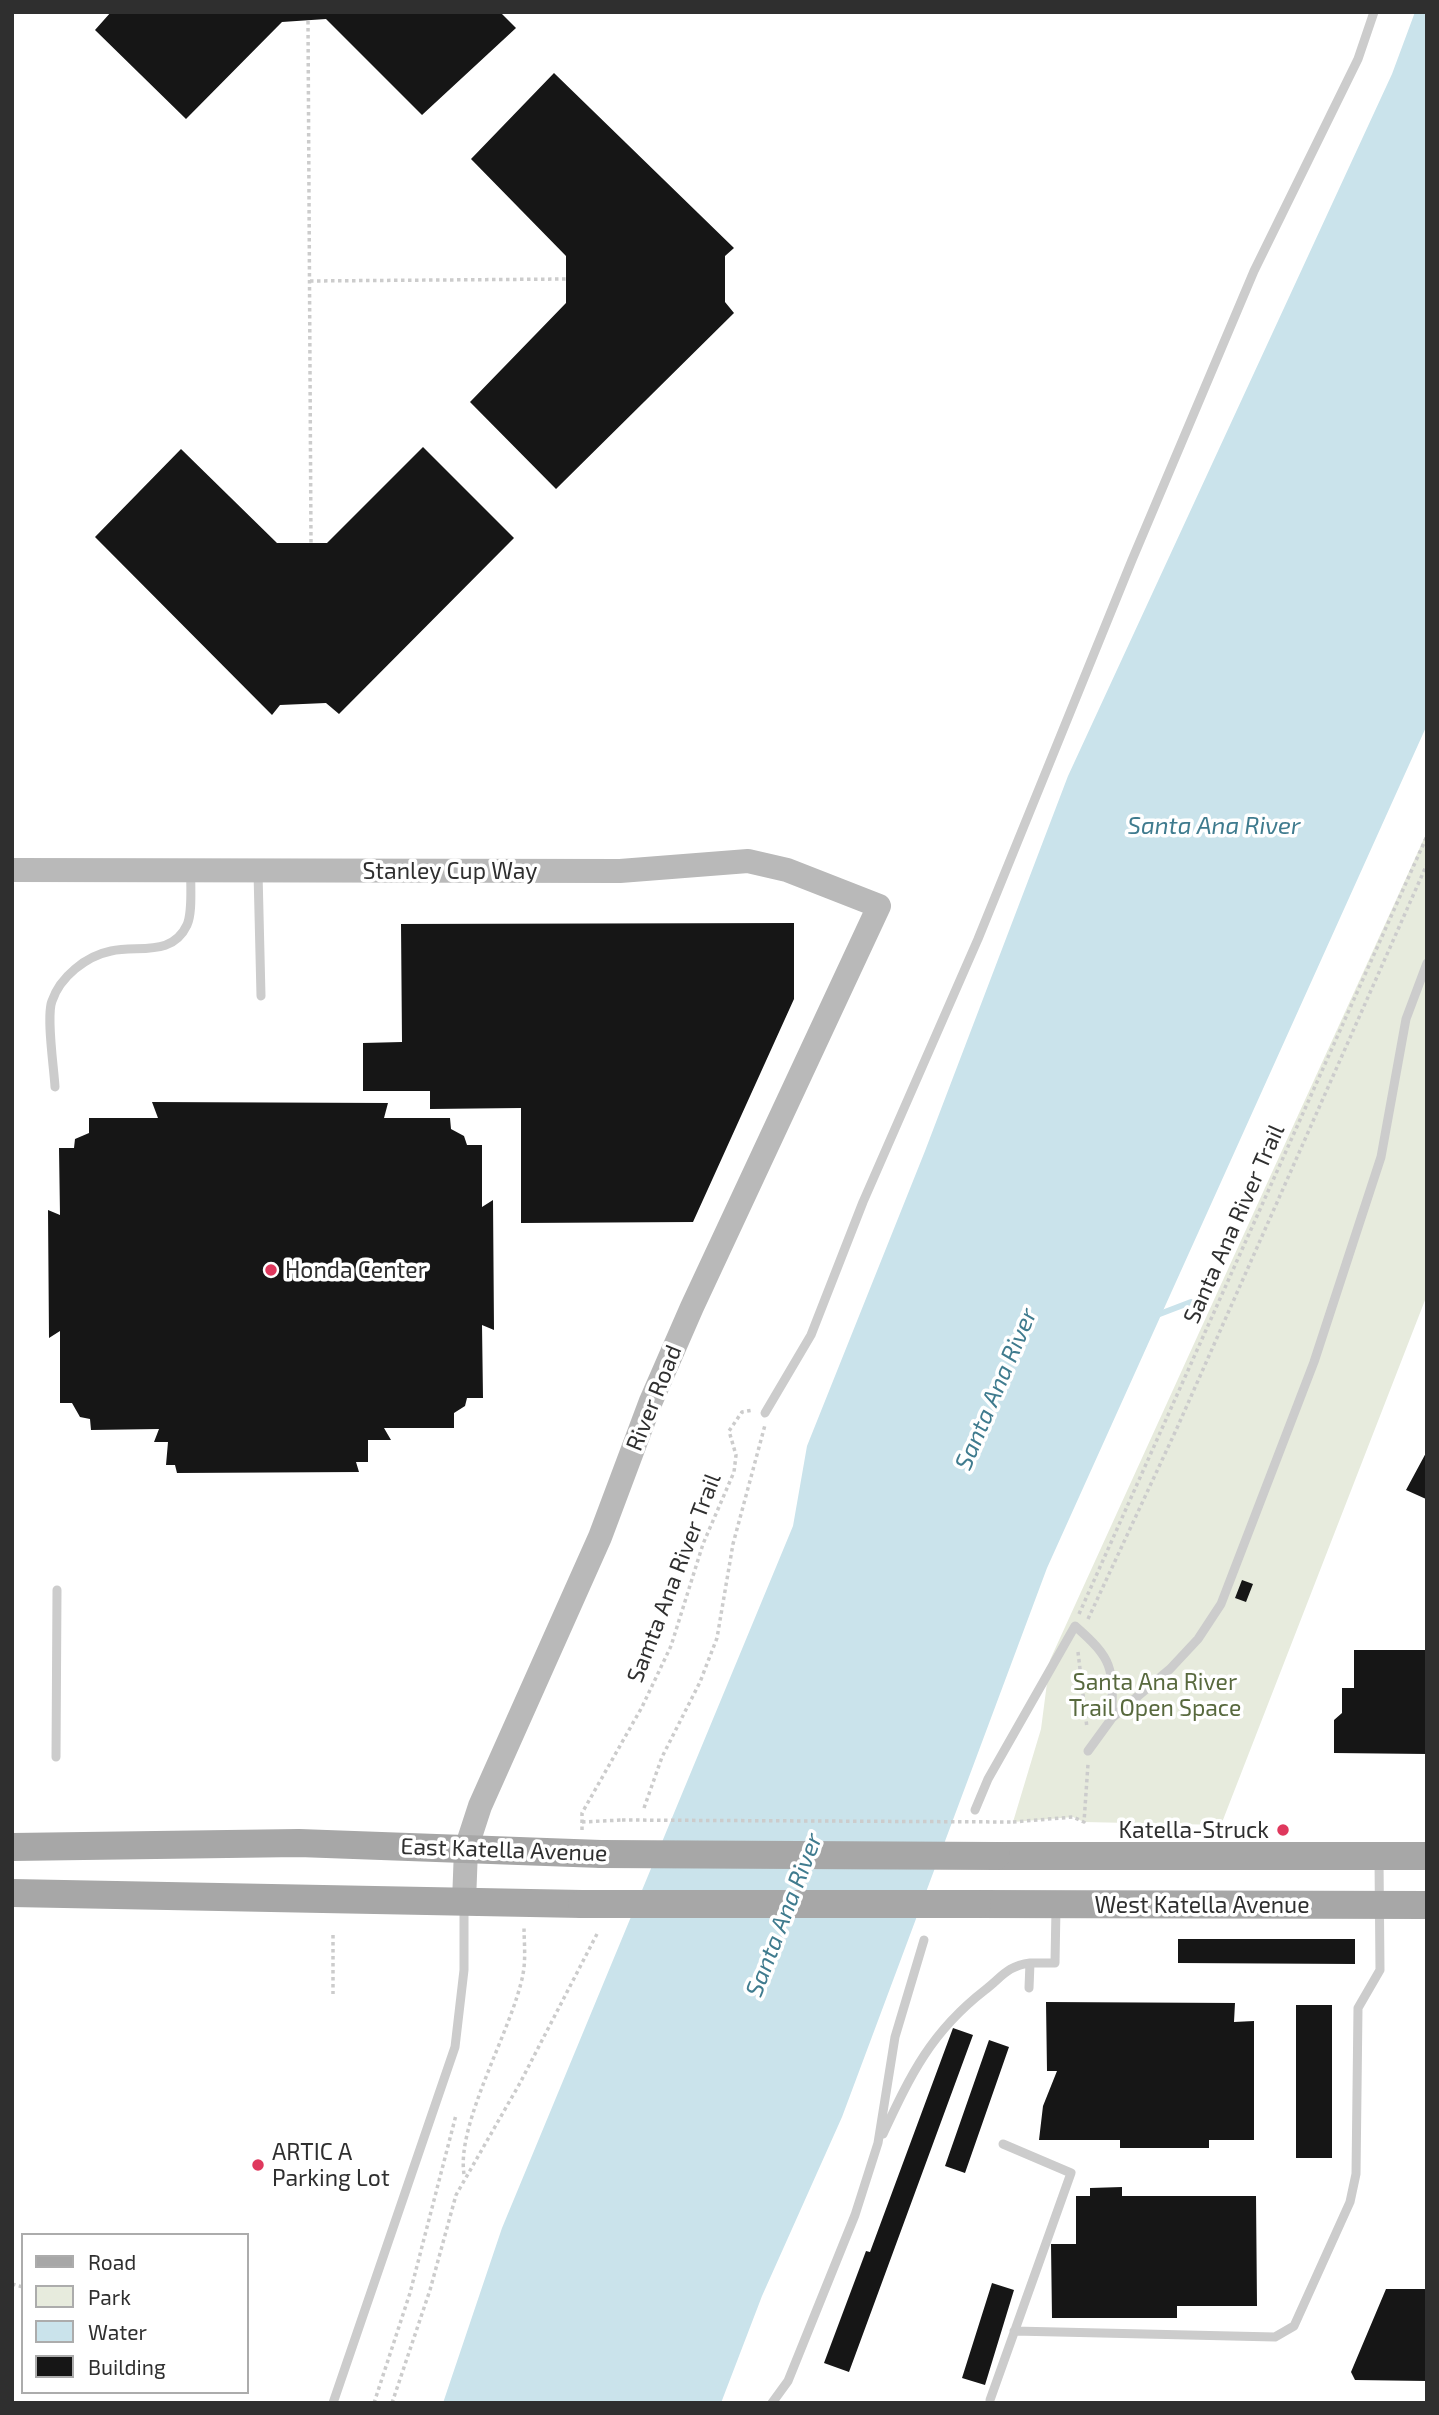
<!DOCTYPE html>
<html>
<head>
<meta charset="utf-8">
<style>
	body { margin:0 }
	#map { position:relative; width:1439px; height:2415px; overflow:hidden; background:#fff; font-family:"Exo 2",sans-serif }
	canvas { display:block }
	.frame { position:absolute; inset:0; border:14px solid #2f2f2f; pointer-events:none }
	.legend { position:absolute; left:21px; top:2233px; width:228px; height:161px; box-sizing:border-box; background:#fff; border:2px solid #acacac; margin:0; padding:9px 12px; list-style:none; font-size:21px; color:#2f2f2f }
	.legend li { display:flex; align-items:center; gap:14px; height:35px }
	.legend b { width:35px; border:2px solid #acacac }
</style>
</head>
<body>
<div id="map">
<canvas width="1439" height="2415"></canvas>
<div class="frame"></div>
<ul class="legend">
<li><b style="height:9px;background:#a7a7a7"></b>Road</li>
<li><b style="height:19px;background:#e7ebdd"></b>Park</li>
<li><b style="height:19px;background:#cae3eb"></b>Water</li>
<li><b style="height:19px;background:#161616"></b>Building</li>
</ul>
</div>
<script>
const ctx = document.querySelector('canvas').getContext('2d');
ctx.lineJoin = 'round';
function paint(path, color) { ctx.fillStyle = color; ctx.fill(path, 'evenodd'); }
function trace(path, color, width, dash) { ctx.strokeStyle = color; ctx.lineWidth = width; ctx.lineCap = dash ? 'butt' : 'round'; ctx.setLineDash(dash || []); ctx.stroke(path); }
function label(font, color, halo, rows, align = 'center') {
  ctx.font = font + ' "Exo 2",sans-serif'; ctx.lineWidth = 7; ctx.setLineDash([]); ctx.textBaseline = 'middle'; ctx.strokeStyle = halo; ctx.fillStyle = color; for (const [text, x, y, turn = 0] of rows) {
    ctx.save(); ctx.translate(x, y); ctx.rotate((+turn || 0) * Math.PI / 180); ctx.textAlign = isNaN(turn) ? turn : align; if (halo) ctx.strokeText(text, 0, 0); ctx.fillText(text, 0, 0); ctx.restore();
  }
}
paint(new Path2D(`
	M1427,832V1295L1221,1825L1084,1822L1073,1817L1013,1822L1041,1729L1050,1660Z`), '#e7ebdd');
paint(new Path2D(`
	M1415,12H1427V725L1047,1568L842,2117L762,2296L721,2403H443L502,2228L793,1526L807,1446L925,1151L1068,776L1392,74Z`), '#cae3eb');
trace(new Path2D(`
	M1157,1315L1191,1302`), '#cae3eb', 6);
paint(new Path2D(`
	M111,12H500L516,28L422,115L326,19L282,22L186,119L95,30Z
	M554,73L734,248L725,256V302L734,313L556,489L470,402L566,303V256L471,159Z
	M423,447L514,538L339,714L326,703L280,705L272,715L95,537L181,449L277,543H327Z
	M794,923V999L693,1222L521,1223V1108L430,1109V1091H363V1043L402,1042L401,924Z
	M152,1102L388,1103L384,1118H450L451,1129L464,1136L467,1145H482V1207L493,1200L494,1330L482,1325L483,1398H467L465,1406L454,1413V1428H384L391,1440H368V1462H356L359,1472L177,1473L175,1465H166L168,1442H154L159,1429L91,1430L90,1419L80,1417L72,1403H60V1331L49,1338L48,1210L60,1215L59,1148H74L75,1139L89,1133V1118H158Z
	M1427,1451V1498L1426,1499L1406,1490Z
	M1242,1580L1253,1584L1246,1602L1235,1598Z
	M1354,1650H1427V1754L1334,1753V1720L1342,1713V1688H1354Z
	M1178,1939H1355V1964L1178,1963Z
	M1046,2002L1235,2003L1234,2022L1254,2021V2140H1209V2148H1120V2140H1039L1043,2106L1057,2071H1047Z
	M1296,2005H1332V2158H1296Z
	M953,2028L973,2035L849,2372L824,2363L866,2251L870,2252Z
	M989,2040L1009,2047L965,2173L945,2166Z
	M1122,2187V2196H1256L1257,2306H1177V2318H1052L1051,2244H1076V2196H1090V2188Z
	M992,2283L1014,2290L985,2385L962,2378Z
	M1386,2289H1427V2381L1355,2380L1351,2372Z`), '#161616');
trace(new Path2D(`
	M308,21L311,543
	M310,281L566,279
	M1079,1614L1427,836
	M1088,1619L1177,1428L1427,864
	M1078,1652L1087,1728
	M644,1808L662,1757L700,1682L717,1638L733,1544L765,1425
	M582,1822L622,1820
	M1013,1822L1073,1817L1084,1822L1088,1764
	M582,1830V1813L642,1707L671,1646L703,1544L734,1472L736,1455L729,1431L742,1412L753,1410
	M333,1935V1994
	M464,2174C456,2123 513,2028 523,1974C526,1959 524,1941 524,1926
	M12,2284L23,2287
	M374,2403L410,2293L456,2115
	M392,2403L430,2290L456,2195L520,2083L597,1934`), '#ccc', 3.5, [3.5, 3.5]);
trace(new Path2D(`
	M258,872L261,996
	M55,1087C54,1068 46,1016 52,1001C60,977 86,956 111,951C139,945 172,957 187,925C193,911 190,887 191,872
	M765,1413L811,1335L863,1202L978,939L1132,560L1254,271L1358,59L1374,12
	M1088,1751L1112,1718L1170,1669L1198,1639L1221,1604L1314,1362L1381,1157L1406,1019L1427,963
	M56,1757L57,1590
	M975,1810L988,1779L1075,1626C1114,1660 1113,1668 1112,1718
	M1029,1988L1030,1963H1055L1056,1908
	M883,2134C911,2074 931,2032 985,1990C1002,1977 1007,1966 1030,1963
	M1014,2331L1275,2337L1294,2326L1350,2202L1356,2174L1358,2008L1380,1970L1379,1860
	M990,2400L1071,2173L1003,2144
	M333,2403L455,2047L464,1970V1904
	M772,2403L788,2381L855,2215L878,2143L895,2037L924,1940`), '#ccc', 9);
trace(new Path2D(`
	M12,870L620,871L748,861L787,870L879,906L692,1307L651,1401L600,1537L480,1806L466,1849L464,1902`), '#b9b9b9', 24);
trace(new Path2D(`
	M12,1847L299,1843L601,1854
	M996,1856H1427
	M12,1893L582,1904
	M977,1904L1427,1905`), '#a7a7a7', 28);
trace(new Path2D(`
	M622,1820L1013,1822`), '#ccc', 3.5, [3.5, 3.5]);
trace(new Path2D(`
	M601,1854L996,1856
	M582,1904H977`), '#a7a7a7', 28);
for (const [x, y, r, color] of [
	[271,1270,7,"#df385d"],
	[1283,1830,7,"#df385d"],
	[258,2165,7,"#df385d"]
]) { const dot = new Path2D(); dot.arc(x, y, r, 0, 2 * Math.PI); ctx.fillStyle = color; ctx.fill(dot); trace(dot, '#fff', 2.5); }
label('23px', '#2f2f2f', '#fff', [
	["Stanley Cup Way",450,871],
	["Santa Ana River Trail",1234,1224,-66],
	["River Road",654,1398,-68],
	["Samta Ana River Trail",674,1578,-69],
	["East Katella Avenue",504,1850,2],
	["West Katella Avenue",1202,1905]
]);
label('23px', '#2f2f2f', '#fff', [
	["Honda Center",285,1270],
	["Katella-Struck",1269,1830,"right"],
	["ARTIC A",272,2152],
	["Parking Lot",272,2178]
], 'left');
label('23px', '#58693e', '#fff', [
	["Santa Ana River",1155,1682],
	["Trail Open Space",1155,1708]
]);
label('italic 24px', '#3f7b8e', '#fff', [
	["Santa Ana River",1214,826],
	["Santa Ana River",996,1389,-67],
	["Santa Ana River",784,1915,-69]
]);
</script>
</body>
</html>
